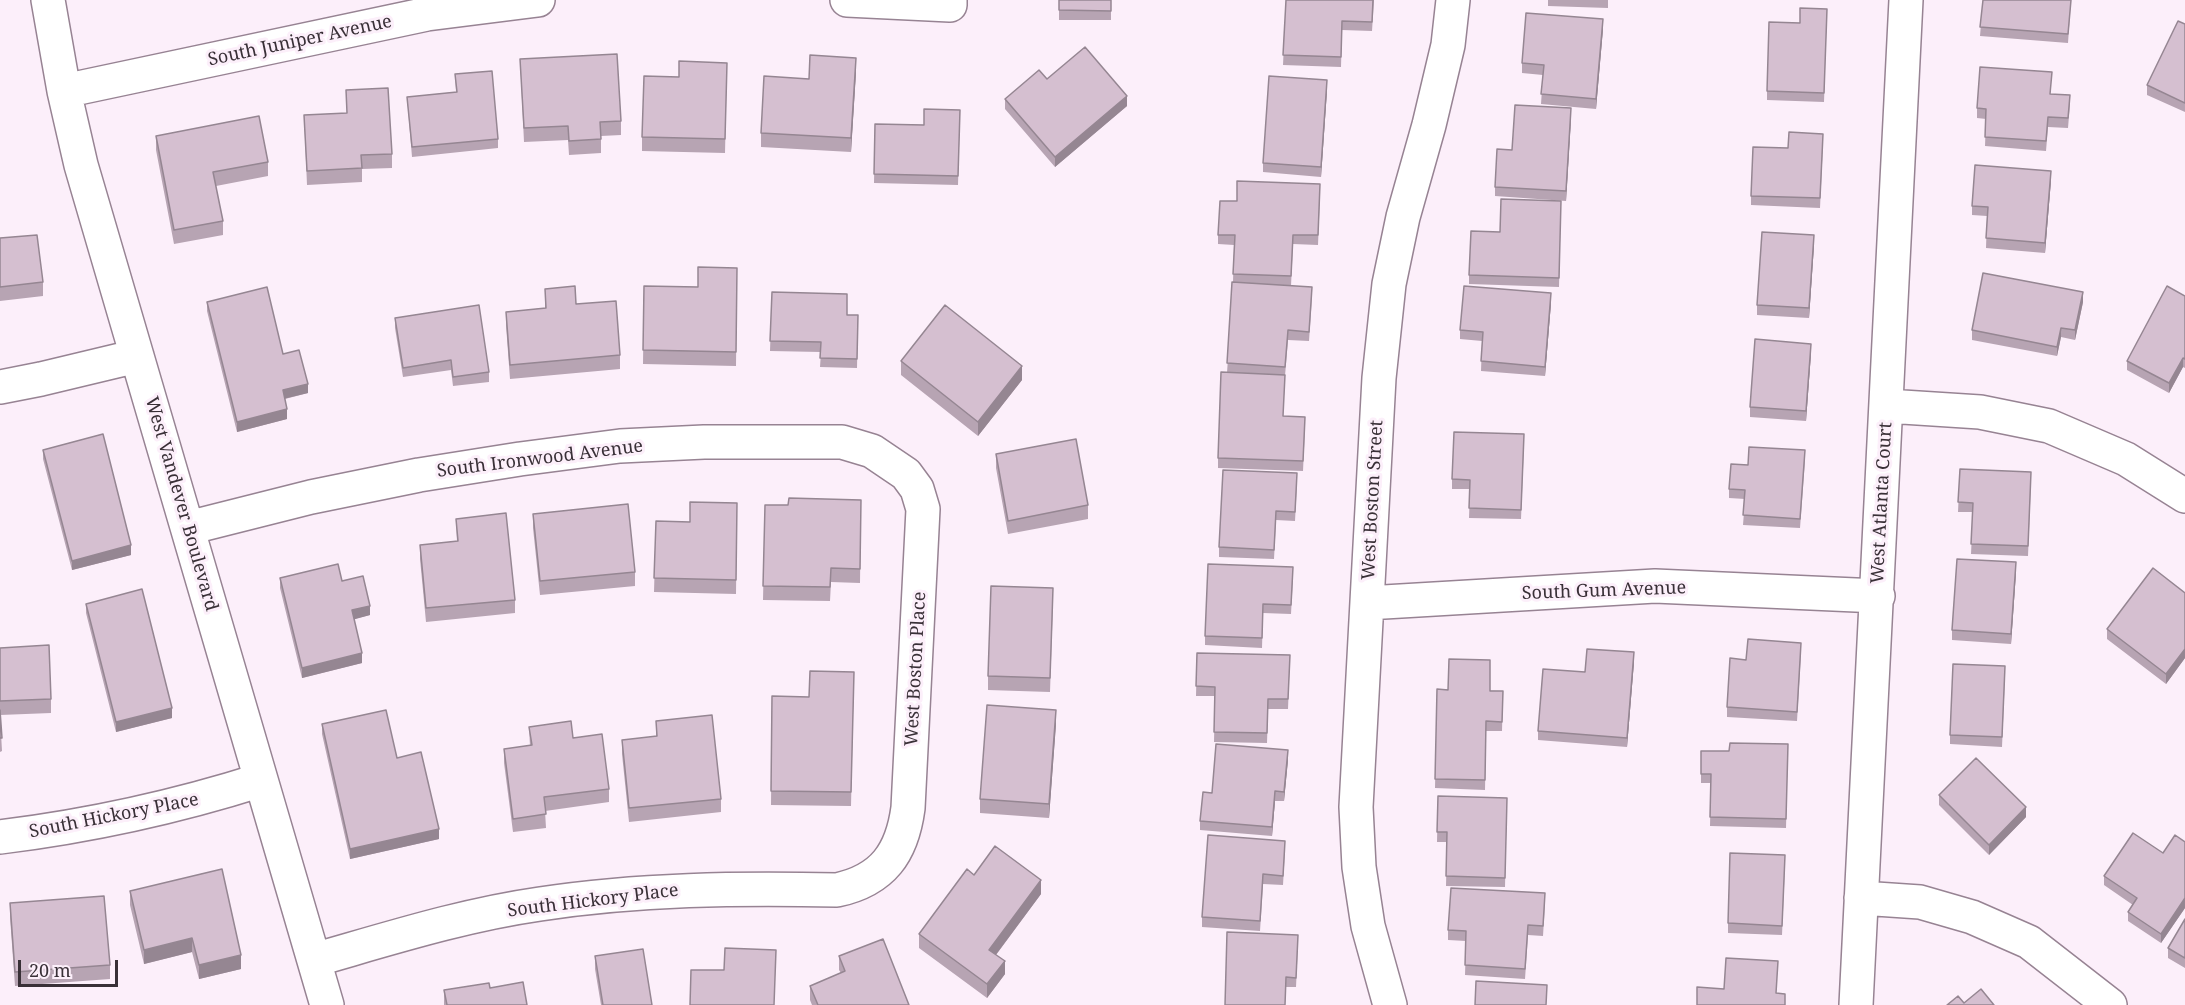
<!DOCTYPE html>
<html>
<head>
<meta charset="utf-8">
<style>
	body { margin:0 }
	#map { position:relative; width:2185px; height:1005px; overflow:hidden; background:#fceffa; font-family:"Noto Serif",serif }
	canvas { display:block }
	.scale { position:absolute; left:18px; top:960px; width:100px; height:27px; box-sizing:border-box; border:3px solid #393037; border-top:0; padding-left:8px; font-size:18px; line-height:21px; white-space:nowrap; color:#393037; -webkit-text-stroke:4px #fceffa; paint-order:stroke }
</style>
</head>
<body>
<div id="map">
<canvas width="2185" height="1005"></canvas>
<div class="scale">20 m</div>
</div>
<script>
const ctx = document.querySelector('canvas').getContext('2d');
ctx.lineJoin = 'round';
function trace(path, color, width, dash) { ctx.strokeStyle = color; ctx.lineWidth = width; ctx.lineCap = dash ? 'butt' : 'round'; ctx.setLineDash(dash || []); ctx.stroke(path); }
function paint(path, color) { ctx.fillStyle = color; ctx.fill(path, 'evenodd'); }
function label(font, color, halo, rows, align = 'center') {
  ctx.font = font + ' "Noto Serif",serif'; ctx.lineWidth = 6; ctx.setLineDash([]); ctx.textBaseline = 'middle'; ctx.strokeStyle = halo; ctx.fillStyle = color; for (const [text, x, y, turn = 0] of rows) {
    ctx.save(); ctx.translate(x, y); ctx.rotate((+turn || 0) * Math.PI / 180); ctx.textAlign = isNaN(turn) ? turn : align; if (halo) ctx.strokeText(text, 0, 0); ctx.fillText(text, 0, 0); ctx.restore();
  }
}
const minor = new Path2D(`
	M48,0L64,91L81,165L327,1005
	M847,0L950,5V0
	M64,91L427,14L538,0
	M0,387L41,379L137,356
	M1887,406L1980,412L2049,426L2126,459L2185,496
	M188,528L311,497L419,475L520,459L620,446L704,442H842L872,451L906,474L917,489L923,509L908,808C902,853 883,880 837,890C738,888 639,889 540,904C463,915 388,939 314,960
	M1367,603L1655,586L1878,596
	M0,837C89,826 176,807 261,780
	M1861,898L1920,902L1972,917L2029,942L2110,1005
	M1390,1005L1368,926L1359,867L1356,807L1379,378L1389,284L1403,217L1429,125L1448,45L1453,0
	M1856,1005L1906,0`);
trace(minor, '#978393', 36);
trace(minor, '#fff', 33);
paint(new Path2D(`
	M1059,0H1111V20H1059Z
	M1286,0H1374L1372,31L1342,30L1341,67L1283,65Z
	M1548,0H1608V8L1548,6Z
	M1983,0H2071L2068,43L1980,36Z
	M1827,9L1824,102L1767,100V91L1800,23Z
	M2185,24V112L2147,95V85Z
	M1603,29L1596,109L1541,104L1543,75L1522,73V63Z
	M520,59L621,121V135L601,136V153L569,155L568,140L524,142Z
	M727,63L725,153L642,151V137L679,77Z
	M856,72L851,152L761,147V133L809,79Z
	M455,74L498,139V148L412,157L407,97L456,92Z
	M1047,79L1127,106L1055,167L1005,109V99Z
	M346,90L392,154V168L362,169V182L307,185L304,115L347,113Z
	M1327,90L1321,177L1263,172V163Z
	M2051,94L2070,104L2068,128L2048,127L2046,151L1985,146L1986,119L1977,118V108Z
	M960,110L958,185L874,183L875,124L924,125Z
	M1571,118L1566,201L1495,196V187L1512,150Z
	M156,136L268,162V176L216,186L223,221V235L174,244L156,150Z
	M1823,143L1820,208L1751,205V196L1788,148Z
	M2051,180L2045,253L1986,248L1987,216L1972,215V206Z
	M1320,194L1318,245L1293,244L1291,286L1312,297L1309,341L1288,340L1285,376L1283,416L1305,427L1303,471L1218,468V458L1227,373L1233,282L1234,245L1218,244V235L1237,201Z
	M1561,201L1559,287L1469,284V275L1500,232Z
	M0,238L43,282V296L0,301Z
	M1814,245L1809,318L1757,315V305Z
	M737,268L736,366L643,364L644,286L698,287Z
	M545,289L576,304L620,355V369L510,379L506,325V312L545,308Z
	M772,292L847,315H858L857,368L820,367L821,352L770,351Z
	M2185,296V368L2183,367L2169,393L2127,370V361Z
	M207,302L283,354L308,393L285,399L287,419L237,432L207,311Z
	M2083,302L2075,340L2061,337L2057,356L1972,340V330Z
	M1551,303L1545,376L1481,371L1482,341L1460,339V330Z
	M395,318L489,372V382L453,386L451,370L403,377L395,328Z
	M1811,353L1806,421L1750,417V407Z
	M901,361L1022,380L978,436L901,375Z
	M1524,444L1521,519L1469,518L1470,489H1452V479Z
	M43,450L131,555L72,570L43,459Z
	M996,454L1088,505V519L1008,534L996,468Z
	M1805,460L1800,528L1743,525L1745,499L1729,498V489L1748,465Z
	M1960,469L2031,481L2028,556L1971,554L1973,512H1958Z
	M1297,483L1295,521L1276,520L1274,559L1219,557V547Z
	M861,500L860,583L831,582L830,601L763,600L765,505H788Z
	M737,503L736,594L654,592L656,521L690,522Z
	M533,514L635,572V586L540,595L533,528Z
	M456,519L515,600V613L426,622L420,559V545L457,542Z
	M2016,572L2011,644L1952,640V630Z
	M1293,577L1291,614L1263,613L1262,648L1205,645V636Z
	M280,578L342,581L370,615L354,619L362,663L302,678L280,588Z
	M2185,593V658L2166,684L2107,639V629Z
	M1053,602L1050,692L988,690V676Z
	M86,604L172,718L116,732L86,613Z
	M0,648L51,699V713L0,715L2,751L0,752Z
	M1197,653L1290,655L1288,709H1268L1267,743L1214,742L1215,696H1196Z
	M1801,653L1797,721L1727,717V707L1746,660Z
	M1634,662L1627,747L1538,740V731Z
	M854,672L851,806L771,805L772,696L809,697Z
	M2005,676L2002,747L1950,744V735Z
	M1437,689L1503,691L1502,731H1486L1485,790L1435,788Z
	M656,721L721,799V812L629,822L622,754V740L656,737Z
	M322,724L397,758L439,839L350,859L322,734Z
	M1056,724L1049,818L980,813V799Z
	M529,727L609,789V802L545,811L546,828L513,832L504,763V749L530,746Z
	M1788,744L1786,828L1710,826L1711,783H1701V751H1729Z
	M1288,760L1284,801H1275L1272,836L1200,830V821L1212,793Z
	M1939,795L2026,817L1989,855L1939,805Z
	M1438,796L1507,798L1505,887L1446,886L1447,842H1437Z
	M2185,842V908L2161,943L2128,921V912L2133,905L2104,885V876L2163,853Z
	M1285,850L1283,885L1263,884L1260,931L1202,927V917Z
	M1785,865L1782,935L1728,933V923Z
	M974,875L1041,894L996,955L1005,974L987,998L919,948V934Z
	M130,891L241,969L199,979L192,952L144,964L130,905Z
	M10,903L110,965V979L15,986L10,917Z
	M1545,903L1543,936L1528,935L1525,979L1465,975L1466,941L1448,940V930Z
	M2185,919V968L2168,958V948Z
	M1298,944L1296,987H1286L1225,1005Z
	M595,956L652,1005H601L595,969Z
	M839,956L909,1005H812L810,1000V986L841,973L839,970Z
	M490,988L527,1005H444V990Z`), '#b7a4b3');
paint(new Path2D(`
	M1603,19V29L1596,109V99Z
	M856,58V72L851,152V138Z
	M1327,80V90L1321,177V167Z
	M1127,96V106L1055,167V157Z
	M1571,108V118L1566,201V191Z
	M2051,171V180L2045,253V243Z
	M1814,235V245L1809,318V308Z
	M2083,292V302L2075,340V330Z
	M1551,293V303L1545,376V367Z
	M2061,328V337L2057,356V347Z
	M1811,344V353L1806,421V411Z
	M2183,358V367L2169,393V383Z
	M1022,366V380L978,436V422Z
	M308,384V393L283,399V390Z
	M287,409V419L237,432V422Z
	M131,545V555L72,570V561Z
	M2016,562V572L2011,644V634Z
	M370,606V615L352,620V610Z
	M2185,649V658L2166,684V674Z
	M1634,652V662L1627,747V738Z
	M362,653V663L302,678V668Z
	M172,708V718L116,732V722Z
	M1056,710V724L1049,818V804Z
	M1288,750V760L1284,801V792Z
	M1275,791V801L1272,836V827Z
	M2026,807V817L1989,855V845Z
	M439,829V839L350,859V849Z
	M1041,880V894L989,964V950Z
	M2185,898V908L2161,943V934Z
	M192,938V952L144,964V950Z
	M241,955V969L199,979V965Z
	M1005,961V974L987,998V984Z`), '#958692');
const building = new Path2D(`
	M1059,0H1111V11L1059,10Z
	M1286,0H1373L1372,22L1342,21L1341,57L1283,55Z
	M1983,0H2071L2068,34L1980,27Z
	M1800,8L1827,9L1824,93L1767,91L1769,22L1800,23Z
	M1526,13L1603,19L1596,99L1541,94L1544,65L1522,63Z
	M2178,21L2185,24V103L2147,85Z
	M1085,47L1127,96L1055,157L1005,99L1039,70L1047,79Z
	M617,54L621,121L600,122L601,139L569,141L568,126L524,128L520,59Z
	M810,55L856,58L851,138L761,133L764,76L809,79Z
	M679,61L727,63L725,139L642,137L644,76L679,77Z
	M1980,67L2052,72L2050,94L2070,95L2068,118L2048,117L2046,141L1985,137L1986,109L1977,108Z
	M492,71L498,139L412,147L407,97L457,92L455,74Z
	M1269,76L1327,80L1321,167L1263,163Z
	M388,88L392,154L361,155L362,168L307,171L304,115L347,113L346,90Z
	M1515,105L1571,108L1566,191L1495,187L1497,149L1512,150Z
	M924,109L960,110L958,176L874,174L875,124L924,125Z
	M259,116L268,162L213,172L223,221L174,230L156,136Z
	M1789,132L1823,134L1820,198L1751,196L1753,147L1788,148Z
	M1975,165L2051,171L2045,243L1986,238L1988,207L1972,206Z
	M1237,181L1320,184L1318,235H1293L1291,276L1233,274L1235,235H1218L1220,201H1237Z
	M1501,199L1561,201L1559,278L1469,275L1471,231L1500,232Z
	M1762,232L1814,235L1809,308L1757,305Z
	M37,235L43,282L0,287V238Z
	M698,267L737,268L736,352L643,350L644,286L698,287Z
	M1983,273L2083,292L2075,330L2061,328L2057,347L1972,330Z
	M1232,282L1312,287L1309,332L1288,330L1285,367L1227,363Z
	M575,286L576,304L616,301L620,355L510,365L506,312L546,308L545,289Z
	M1464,286L1551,293L1545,367L1481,361L1483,332L1460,330Z
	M2167,286L2185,296V359L2183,358L2169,383L2127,361Z
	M267,287L283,354L299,350L308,384L283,390L287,409L237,422L207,302Z
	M772,292L847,294V315H858L857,359L820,358L821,342L770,341Z
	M479,305L489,372L453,377L451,360L403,368L395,318Z
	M945,305L1022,366L978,422L901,361Z
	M1755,339L1811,344L1806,411L1750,407Z
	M1221,372L1285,375L1283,416L1305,417L1303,461L1218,458Z
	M1454,432L1524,434L1521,510L1469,508L1470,480L1452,479Z
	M103,434L131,545L72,561L43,450Z
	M1076,439L1088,505L1008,521L996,454Z
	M1749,447L1805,450L1800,519L1743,515L1745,490L1729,489L1731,464L1748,465Z
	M1960,469L2031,472L2028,546L1971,544L1973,503L1958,502Z
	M1223,470L1297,473L1295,512L1276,511L1274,550L1219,547Z
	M789,498L861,500L860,569L831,568L830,587L763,586L765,505H788Z
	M690,502L737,503L736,580L654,578L656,521L690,522Z
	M628,504L635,572L540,581L533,514Z
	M506,513L515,600L426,608L420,545L458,541L456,519Z
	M1957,559L2016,562L2011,634L1952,630Z
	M338,564L342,581L363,576L370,606L352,610L362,653L302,668L280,578Z
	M1208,564L1293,567L1291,605L1263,604L1262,638L1205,636Z
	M2153,568L2185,593V649L2166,674L2107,629Z
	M991,586L1053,588L1050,678L988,676Z
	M142,589L172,708L116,722L86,604Z
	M1748,639L1801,643L1797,712L1727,707L1730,658L1746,660Z
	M49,645L51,699L0,701V648Z
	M1587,649L1634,652L1627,738L1538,731L1543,669L1585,672Z
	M1197,653L1290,655L1288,699H1268L1267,733L1214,732L1215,687L1196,686Z
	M1449,659L1490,660V691H1503L1502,722L1486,721L1485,780L1435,779L1437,689L1448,690Z
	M1953,664L2005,666L2002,737L1950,735Z
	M810,671L854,672L851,792L771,791L772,696L809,697Z
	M987,705L1056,710L1049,804L980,799Z
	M0,710L2,738H0Z
	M386,710L397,758L421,752L439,829L350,849L322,724Z
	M712,715L721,799L629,808L622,740L657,736L656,721Z
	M571,721L573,738L602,734L609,789L544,797L546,814L513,819L504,749L532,745L529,727Z
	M1730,743L1788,744L1786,819L1710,817L1711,774H1701V751H1729Z
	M1216,744L1288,750L1284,792L1275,791L1272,827L1200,821L1203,792L1212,793Z
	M1976,758L2026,807L1989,845L1939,795Z
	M1438,796L1507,798L1505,878L1446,876L1447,832H1437Z
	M2133,833L2163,853L2175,835L2185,842V898L2161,934L2128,912L2137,898L2104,876Z
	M1208,835L1285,841L1283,876L1263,874L1260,921L1202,917Z
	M995,846L1041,880L989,950L1005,961L987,984L919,934L967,869L974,875Z
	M1730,853L1785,855L1782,926L1728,923Z
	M222,869L241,955L199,965L192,938L144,950L130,891Z
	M1451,888L1545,893L1543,926L1528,925L1525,969L1465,965L1466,931L1448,930Z
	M104,896L110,965L15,972L10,903Z
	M2185,919V958L2168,948Z
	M1227,932L1298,935L1296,978L1286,977L1285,1005H1225Z
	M883,939L909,1005H818L810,986L845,971L839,956Z
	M725,948L776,950L774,1005H690L691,970H724Z
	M643,949L652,1005H603L595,956Z
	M1726,958L1778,961L1776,993L1785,994V1005H1697V987L1724,989Z
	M1476,981L1547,985L1546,1005H1475Z
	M523,982L527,1005H447L444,990L489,983L490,988Z
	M1981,989L1994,1005H1947L1958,996L1964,1003Z`);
paint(building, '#d5bfd0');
trace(building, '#958692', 1.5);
label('18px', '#393037', '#fceffa', [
	["South Juniper Avenue",300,41,-12],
	["South Ironwood Avenue",540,459,-7],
	["West Boston Street",1373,500,-87],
	["West Atlanta Court",1882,503,-87],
	["West Vandever Boulevard",181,504,74],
	["South Gum Avenue",1604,591,-2],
	["West Boston Place",916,669,-87],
	["South Hickory Place",114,816,-11],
	["South Hickory Place",593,901,-7]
]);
</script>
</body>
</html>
